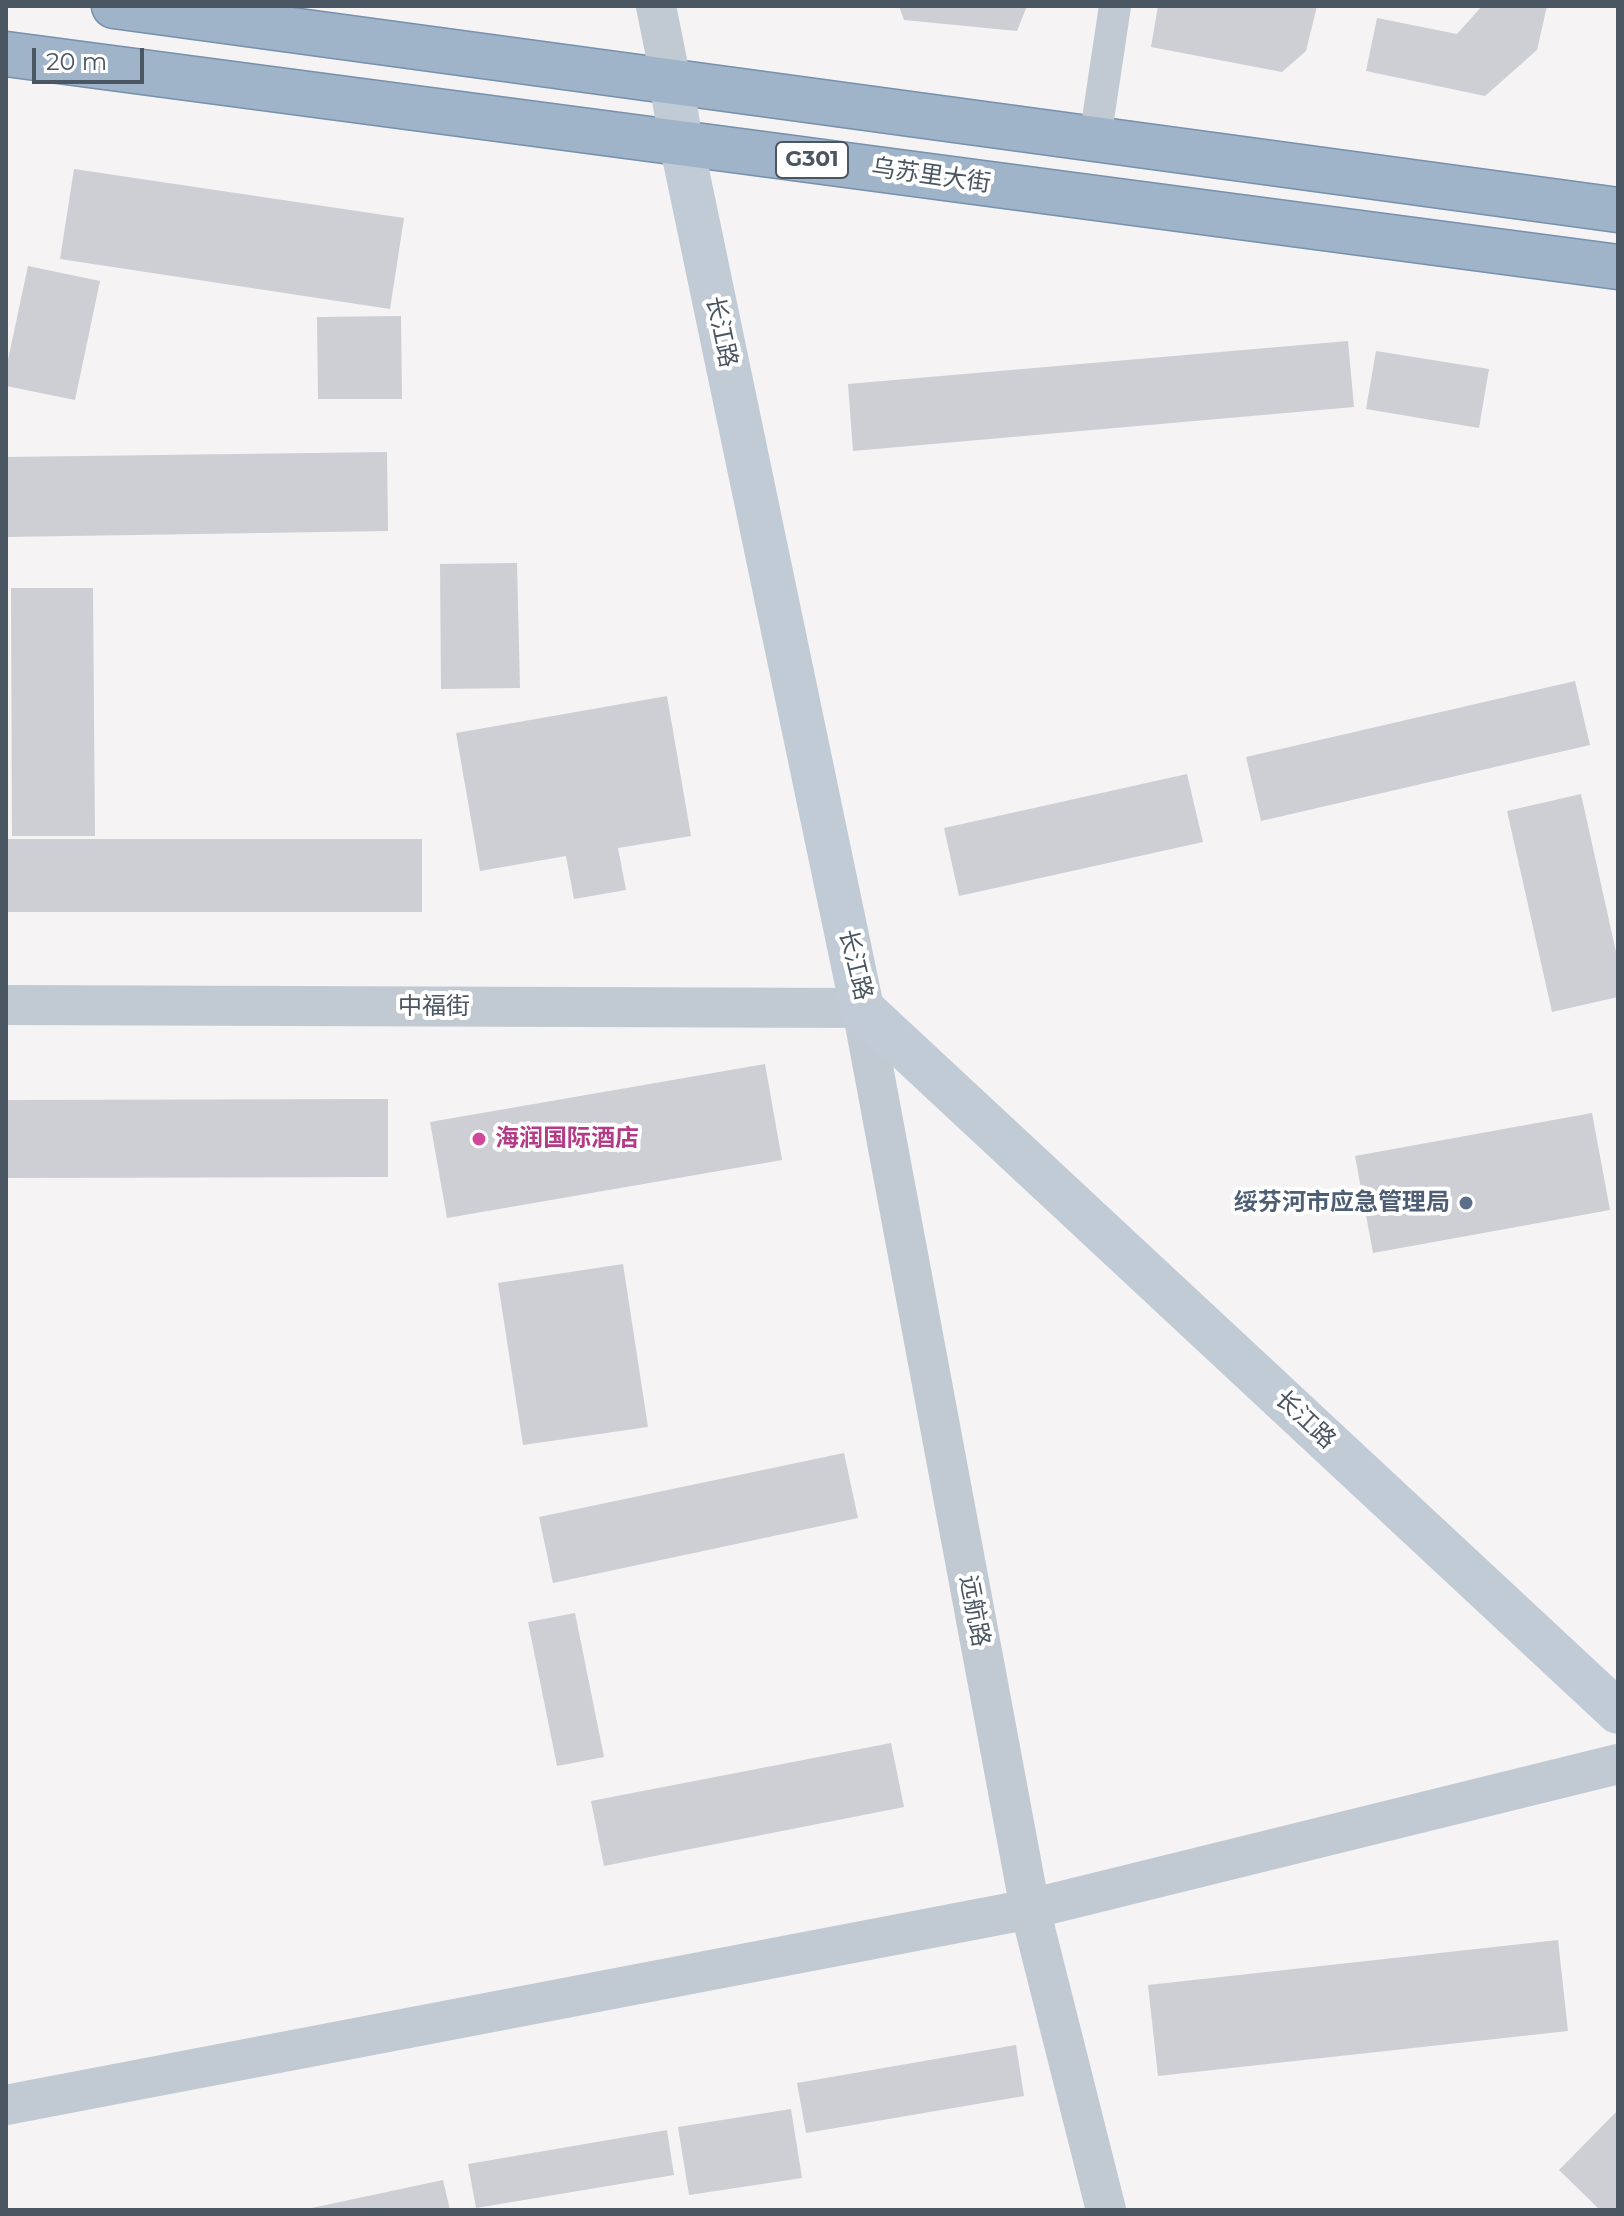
<!DOCTYPE html>
<html>
<head>
<meta charset="utf-8">
<style>
	body { margin:0 }
	#map { position:relative; width:1624px; height:2216px; overflow:hidden; background:#f5f3f3; font-family:Montserrat,sans-serif }
	canvas { display:block }
	.frame { position:absolute; inset:0; border:8px solid #4a5661; pointer-events:none }
	.scale { position:absolute; left:32px; top:48px; width:112px; height:36px; box-sizing:border-box; border:4px solid #4a5661; border-top:0; padding-left:10px; font-size:24px; line-height:28px; white-space:nowrap; color:#4a5661; -webkit-text-stroke:6px #fff; paint-order:stroke }
</style>
</head>
<body>
<div id="map">
<canvas width="1624" height="2216"></canvas>
<div class="frame"></div>
<div class="scale">20 m</div>
</div>
<script>
const ctx = document.querySelector('canvas').getContext('2d');
ctx.lineJoin = 'round';
function paint(path, color) { ctx.fillStyle = color; ctx.fill(path, 'evenodd'); }
function trace(path, color, width, dash) { ctx.strokeStyle = color; ctx.lineWidth = width; ctx.lineCap = dash ? 'butt' : 'round'; ctx.setLineDash(dash || []); ctx.stroke(path); }
function label(font, color, halo, rows, align = 'center') {
  ctx.font = font + ' Montserrat,"Noto Sans SC",sans-serif'; ctx.lineWidth = 8; ctx.setLineDash([]); ctx.textBaseline = 'middle'; ctx.strokeStyle = halo; ctx.fillStyle = color; for (const [text, x, y, turn = 0] of rows) {
    ctx.save(); ctx.translate(x, y); ctx.rotate((+turn || 0) * Math.PI / 180); ctx.textAlign = isNaN(turn) ? turn : align; if (halo) ctx.strokeText(text, 0, 0); ctx.fillText(text, 0, 0); ctx.restore();
  }
}
paint(new Path2D(`
	M899,6H1027L1017,31L904,20Z
	M1158,6H1317L1306,51L1282,72L1151,47Z
	M1482,6H1547L1537,50L1485,96L1366,71L1377,18L1457,34Z
	M74,169L404,218L390,309L60,259Z
	M28,266L100,281L75,400L6,386V369Z
	M401,316L402,399H318L317,317Z
	M1348,341L1354,407L853,451L848,384Z
	M1376,351L1489,369L1479,428L1366,409Z
	M387,452L388,531L6,537V457Z
	M517,563L520,688L441,689L440,564Z
	M11,588H93L95,836H12Z
	M1575,681L1590,745L1261,821L1246,757Z
	M667,696L691,836L618,848L626,890L574,899L566,856L480,871L456,733Z
	M1187,774L1203,842L959,896L944,828Z
	M1581,794L1618,961V997L1552,1012L1507,811Z
	M6,839H422V912H6Z
	M765,1064L782,1160L447,1218L430,1122Z
	M388,1099V1177L6,1178V1100Z
	M1592,1113L1610,1210L1373,1253L1355,1156Z
	M623,1264L648,1427L523,1445L498,1283Z
	M844,1453L858,1518L553,1583L539,1517Z
	M575,1613L604,1757L557,1766L528,1622Z
	M891,1743L904,1807L604,1866L591,1801Z
	M1558,1940L1568,2031L1158,2076L1148,1985Z
	M1016,2045L1024,2096L806,2133L797,2083Z
	M791,2109L802,2178L689,2195L678,2127Z
	M1618,2110V2210H1600L1559,2170Z
	M667,2130L674,2175L476,2208L468,2164Z
	M443,2180L450,2210H307V2209Z`), '#cdcfd5');
const trunk = new Path2D(`
	M114,6L1618,210
	M6,54L1618,267`);
trace(trunk, '#7690ad', 47);
trace(new Path2D(`
	M1095,139L1115,6`), '#c1cad2', 32);
trace(new Path2D(`
	M656,6L671,81
	M6,1005L862,1008L1030,1909L1106,2210
	M6,2105L1030,1909L1618,1764`), '#c1cad2', 40);
trace(new Path2D(`
	M671,81L681,142L862,1008L1618,1712`), '#c1cbd6', 44);
trace(trunk, '#9fb4c9', 44);
for (const [x, y, r, color] of [
	[479,1139,8,"#d1479c"],
	[1466,1203,8,"#5c6f8a"]
]) { const dot = new Path2D(); dot.arc(x, y, r, 0, 2 * Math.PI); ctx.fillStyle = color; ctx.fill(dot); trace(dot, '#fff', 3); }
for (const [x, y, w] of [
	[812,160,72]
]) { const box = new Path2D(); box.roundRect(x - w / 2, y - 18, w, 36, 6); ctx.fillStyle = '#fff'; ctx.fill(box); trace(box, '#4a5661', 2); }
label('bold 22px', '#4a5661', null, [
	["G301",812,160]
]);
label('24px', '#4a5661', '#fff', [
	["乌苏里大街",931,176,8],
	["长江路",721,332,78],
	["长江路",855,965,76],
	["中福街",434,1007],
	["长江路",1305,1420,43],
	["远航路",974,1611,79]
]);
label('bold 24px', '#b23c85', '#fff', [
	["海润国际酒店",495,1139]
], 'left');
label('bold 24px', '#4e5e75', '#fff', [
	["绥芬河市应急管理局",1450,1203]
], 'right');
</script>
</body>
</html>
